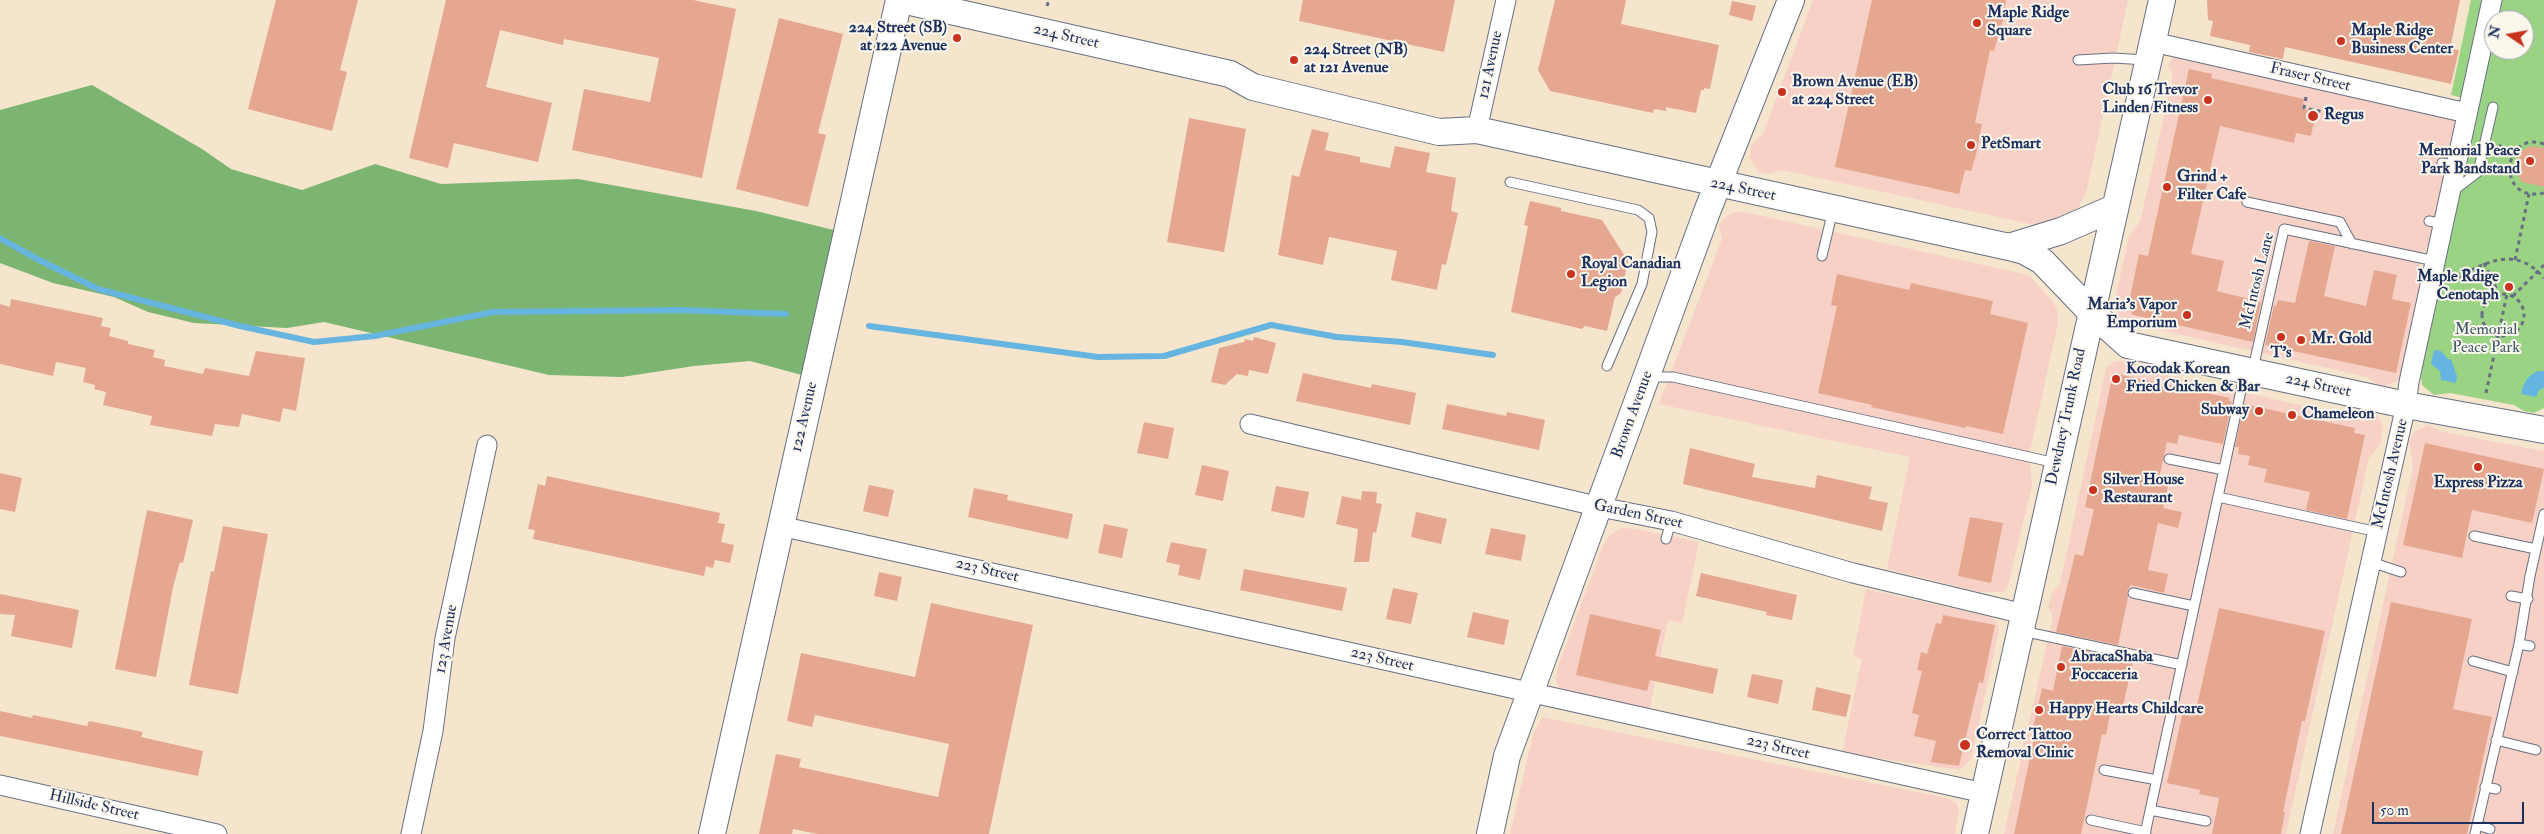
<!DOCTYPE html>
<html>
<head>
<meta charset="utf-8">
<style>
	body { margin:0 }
	#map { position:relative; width:2544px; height:834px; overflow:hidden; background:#f4e5cc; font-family:"IM FELL Double Pica",serif }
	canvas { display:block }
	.north { position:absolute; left:2484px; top:10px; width:50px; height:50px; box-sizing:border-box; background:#fbf7ec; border:1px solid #a1a7b3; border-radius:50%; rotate:282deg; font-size:14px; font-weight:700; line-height:20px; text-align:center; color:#1b2f5e }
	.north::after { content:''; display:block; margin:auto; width:18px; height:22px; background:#c8321e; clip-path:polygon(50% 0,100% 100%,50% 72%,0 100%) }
	.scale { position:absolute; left:2372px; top:802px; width:152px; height:22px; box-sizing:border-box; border:2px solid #1b2f5e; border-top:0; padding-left:6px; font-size:15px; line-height:18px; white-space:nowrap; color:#1b2f5e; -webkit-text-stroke:4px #fbf7ec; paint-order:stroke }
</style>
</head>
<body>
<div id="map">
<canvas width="2544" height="834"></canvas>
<div class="north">N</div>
<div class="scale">50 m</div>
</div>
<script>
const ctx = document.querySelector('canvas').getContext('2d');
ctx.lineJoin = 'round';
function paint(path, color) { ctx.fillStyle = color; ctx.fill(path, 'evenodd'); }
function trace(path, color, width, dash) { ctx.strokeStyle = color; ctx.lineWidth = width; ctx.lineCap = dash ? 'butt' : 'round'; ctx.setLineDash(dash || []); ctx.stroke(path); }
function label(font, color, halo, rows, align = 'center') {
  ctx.font = font + ' "IM FELL Double Pica",serif'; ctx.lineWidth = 4; ctx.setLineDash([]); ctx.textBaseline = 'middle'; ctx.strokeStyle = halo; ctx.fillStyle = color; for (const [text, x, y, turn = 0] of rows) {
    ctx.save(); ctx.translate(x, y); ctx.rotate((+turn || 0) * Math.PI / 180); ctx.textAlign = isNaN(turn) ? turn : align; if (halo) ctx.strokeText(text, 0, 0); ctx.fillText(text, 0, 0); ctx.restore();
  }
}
paint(new Path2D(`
	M1813,0H2128L2086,193L2079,206L2068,217L2035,225L1782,170L1767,174L1759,172L1750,158L1751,145L1763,134Z
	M2173,57L2451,118L2454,121L2455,127L2428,249L2422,252L2419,266L2424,274L2400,378L2396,382L2381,387L2367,377L2129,323L2120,317L2115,306V300L2129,236L2140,222L2173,76L2168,66Z
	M1734,212H1744L2024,274L2031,277L2053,302L2057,310L2058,323L2029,455L2032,486L2007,589L2003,592H1980L1887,569L1910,457L1659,404L1722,239L1719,225L1723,219Z
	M2131,360L2146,370L2347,416L2366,412L2372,413L2378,416L2382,424L2381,443L2369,458L2286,834H2004L2053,617L2048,607L2052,592L2060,584L2105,374L2106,368L2114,362Z
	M2429,425L2443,432L2544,451V834H2333L2413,467L2409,443L2414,432Z
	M1621,528L1637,529L1699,542L1682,623L1668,620L1649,712L1565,691L1560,689L1556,680L1558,666L1603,546L1609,536Z
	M1866,589L1991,617L1997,622L1999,630L1971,759L1960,770L1842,753L1862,659L1853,656Z
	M1542,717L1947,798L1956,803L1959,809L1955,834H1510L1533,735Z`), '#f7d1c6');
paint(new Path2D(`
	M2471,0H2544V408L2534,413L2524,411L2514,405L2450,393L2434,395L2422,385L2421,376L2475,101L2451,95ZM2494,20H2524V50H2494Z`), '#9bd385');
paint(new Path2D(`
	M92,85L202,149L231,169L302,190L375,164L441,184L578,179L756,211L846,233L813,378L750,361L694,366L622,377L549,375L324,322L287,328L194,323L148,312L114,297L53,283L0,263V110Z`), '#7cb572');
paint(new Path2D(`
	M2434,350L2441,351L2449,360L2451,359L2457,376L2456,383L2441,380L2440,371L2431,364Z
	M2538,371H2544V388L2539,390L2536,397L2521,394C2524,382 2527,376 2538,371Z`), '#66b4e0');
trace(new Path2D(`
	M0,238L39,260L98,289L240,326L314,342L375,336L493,312L681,310L786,314
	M869,326L1098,357L1164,356L1271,325L1337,337L1402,342L1493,355`), '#66b4e0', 6);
paint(new Path2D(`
	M276,0H358L340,70L347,72L332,131L248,109Z
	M446,0H693L736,9L702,178L572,150L584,89L650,102L659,58L564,39L563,45L500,30L486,87L552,103L538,162L454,143L448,168L409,158Z
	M1303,0H1455L1444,52L1299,21Z
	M1555,0H1626L1621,24L1719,45L1710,89L1704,88V90H1701L1696,113L1666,107V111L1654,109L1653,113L1550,91L1538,70Z
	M1872,0H2006L2003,20L1994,51L1990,50L1975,123L1982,124L1976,155L1971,171L1965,170L1959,194L1835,167Z
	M2207,0H2460L2450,49L2459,50L2451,84L2285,47L2283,59L2249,52L2250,45L2210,36L2213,21L2208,20Z
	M1732,1L1756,6L1752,21L1729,15Z
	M779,18L843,34L818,133L826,135L808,207L736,189Z
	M2189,69L2212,74L2211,78L2304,99L2302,109L2309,110L2307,119L2314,121L2311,136L2296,133L2294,143L2220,126L2191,254L2224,261L2217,291L2261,302L2253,342L2133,315L2128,307L2139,254L2148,256Z
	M1189,118L1246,129L1224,252L1167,242Z
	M1312,129L1329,133L1325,150L1360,157V162L1390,168L1395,146L1430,153L1426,172L1456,178L1451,211L1458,213L1446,265L1442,264L1437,290L1391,280L1397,251L1329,237L1323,265L1278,255L1292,175L1299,177Z
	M2531,146L2544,148V187L2522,182L2514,169L2518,153Z
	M1530,201L1561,208V211L1602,220L1628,261L1621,293L1615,297L1607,331L1585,326L1582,329L1511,312L1528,226L1524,225Z
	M2309,241L2335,246L2324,296L2366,306L2374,270L2397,275L2392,299L2411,303L2396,373L2265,345L2274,305L2276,306L2278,300L2295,303Z
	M1837,274L1909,290L1911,283L1993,301L1990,314L2028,323L2003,434L1966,426L1965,428L1871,407L1872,405L1818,393L1837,306L1831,305Z
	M11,299L103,318L101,326L111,328L109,336L128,341V344L155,350L153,357L165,360L164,366L203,374L205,368L249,376L256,351L305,358L296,411L283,408L280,422L242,414L239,427L215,424L212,436L150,425L152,416L103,405L106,392L94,389L95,385L83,382L86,368L56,362L53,376L0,364V304L10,307Z
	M1254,337L1276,343L1268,374L1249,370L1248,376L1237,374L1225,385L1211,382L1219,348L1244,342L1245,339L1253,341Z
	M1303,373L1371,388L1372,384L1416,393L1410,425L1296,401Z
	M2113,373L2230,398L2229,401H2232L2223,444L2179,435L2177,444L2167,442L2158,483L2168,486L2163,508L2182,512L2178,528L2158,523L2148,570L2168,574L2164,593L2131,585L2127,591L2128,597L2118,645L2056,632L2075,554L2083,556L2094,509L2085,507Z
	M1447,404L1506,416L1507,412L1545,420L1539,450L1442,429Z
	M2244,404L2355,428L2354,433L2365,435L2347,519L2306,510L2310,492L2264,482L2267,469L2248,465L2250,456L2238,454L2239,447H2235Z
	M1144,422L1174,428L1168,459L1137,453Z
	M2425,443L2544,469L2532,523L2472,510L2462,558L2403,545Z
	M1690,448L1755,464L1752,477L1815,488L1817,475L1872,487L1869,499L1888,503L1882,531L1683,484Z
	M1202,465L1229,471L1223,501L1195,495Z
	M0,473L22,478L15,512L0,509Z
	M547,476L720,513L718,523L725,524L721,542L734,545L730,563L715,560L713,568L706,566L704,576L533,539L535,530L528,529L538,484L545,486Z
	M869,485L894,490L888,517L863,511Z
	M1276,486L1309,492L1304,518L1271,511Z
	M974,488L1008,495L1007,500L1073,514L1068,539L968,517Z
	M1362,491L1377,492L1376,503L1382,504L1376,533L1373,532L1369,562H1354L1358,529L1336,524L1342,496L1361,500Z
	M147,510L193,520L183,563L180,562L173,587L156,677L115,669Z
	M1416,512L1447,519L1441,544L1411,537Z
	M1970,517L2003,523L1991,583L1958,576Z
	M1104,524L1128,529L1122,558L1098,553Z
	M223,526L268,534L238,694L189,685L211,571L214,572Z
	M1491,528L1526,535L1521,561L1485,554Z
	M1171,542L1207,549L1200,580L1178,575L1180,565L1166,562Z
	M1244,569L1347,588L1342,611L1240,590Z
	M879,572L902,577L897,601L874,596Z
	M1701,573L1797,595L1792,620L1766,615L1767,612L1696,596Z
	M1393,588L1418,593L1411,624L1386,619Z
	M0,594L79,610L72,648L11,636L15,615L0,614Z
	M2391,602L2472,619L2453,709L2492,717L2467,834H2341Z
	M931,603L1033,625L989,834H817L793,829L792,834H759L776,754L801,759L799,767L938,797L949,744L815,715L812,727L787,721L801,653L915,677Z
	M2219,608L2325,631L2305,721H2302L2283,812H2285L2281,834H2212L2219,798L2199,794L2200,790L2167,783L2184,707L2196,710Z
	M1473,612L1509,620L1504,645L1467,637Z
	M1590,614L1661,630L1655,656L1718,669L1713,694L1650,680L1647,691L1576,675Z
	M1943,615L1995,625L1983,683L1979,682L1959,766L1931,762L1936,741L1914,736L1919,715L1912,713L1922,671L1917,670L1921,652L1927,654L1936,623L1941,624Z
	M2062,646L2133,661L2123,706L2112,703L2106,735L2102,734L2081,834H2014L2035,733L2032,732L2042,688L2053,691Z
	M1752,674L1783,680L1778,704L1747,697Z
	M1816,687L1851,695L1846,717L1812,710Z
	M0,711L32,718L33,715L87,726L89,721L143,732L141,737L203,751L198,776L0,736Z`), '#e6a791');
const lane = new Path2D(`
	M2078,60L2113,58L2147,60
	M2442,163L2455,165
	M1510,182L1638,210L1649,218L1652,232L1642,284L1607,366
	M2452,192L2478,172L2493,107
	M2247,202L2340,222L2352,244
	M2429,221L2443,224
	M1822,256L1833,210
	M2253,369L2284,229L2435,261
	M1649,377H1673L2056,463
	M2169,459L2224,470
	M2218,497L2378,532
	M2474,536L2536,549
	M1666,539L1671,521
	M2371,562L2401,572
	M2133,593L2194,606
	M2511,596L2528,599
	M2022,631L2182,665
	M2519,644L2530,646
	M2473,661L2513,672
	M2496,740L2536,750
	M2104,770L2157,780
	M2485,787L2496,789
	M2150,810L2206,821
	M2091,820L2146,832
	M2477,825L2490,829
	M2145,834L2245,372
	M2475,834L2519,644L2530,576L2544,514`);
const street = new Path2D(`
	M2153,42L2467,113
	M1477,130L1506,0
	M1250,424L1600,507L1671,521L1853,573L2024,614
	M780,526L1984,793
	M0,785L217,834
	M411,834L433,731L445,638L487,445
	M2310,834L2406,405L2409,382L2492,0`);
const secondary = new Path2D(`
	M902,0L1230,74L1253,87L1439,132L1477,130L2009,247L2024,251L2042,261L2090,311L2128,345L2406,405L2544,430
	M2009,247L2061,231L2114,208
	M712,834L899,0
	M1490,834L1507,756L1708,209L1791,0
	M1975,834L2162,0`);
trace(lane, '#676f84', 11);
trace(street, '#676f84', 21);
trace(secondary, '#676f84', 28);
trace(new Path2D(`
	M1047,6L1049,0
	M2306,97L2304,108L2324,112
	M2544,144C2502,129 2495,204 2544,193
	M2499,145L2512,156
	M2515,260L2529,194
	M2484,263L2499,294
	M2450,282C2482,264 2514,243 2544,278
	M2482 315a21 21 0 1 1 42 0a21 21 0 1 1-42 0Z
	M2513,296L2544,265
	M2486,393L2507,294`), '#676f84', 3, [4, 4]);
trace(lane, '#fff', 9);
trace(street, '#fff', 19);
trace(secondary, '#fff', 26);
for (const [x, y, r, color] of [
	[1977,23,5,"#c8321e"],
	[957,38,5,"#c8321e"],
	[2341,41,5,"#c8321e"],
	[1294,60,5,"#c8321e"],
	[1782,92,5,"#c8321e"],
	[2208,100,5,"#c8321e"],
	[2313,116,6,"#c8321e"],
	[1971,145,5,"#c8321e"],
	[2530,161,5,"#c8321e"],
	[2167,187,5,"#c8321e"],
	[1571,274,5,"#c8321e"],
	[2509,287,5,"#c8321e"],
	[2187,315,5,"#c8321e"],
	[2281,337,5,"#c8321e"],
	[2301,340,5,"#c8321e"],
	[2116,379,5,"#c8321e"],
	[2259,411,5,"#c8321e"],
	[2292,415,5,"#c8321e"],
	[2478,467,5,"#c8321e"],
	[2093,490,5,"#c8321e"],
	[2061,667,5,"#c8321e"],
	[2039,710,5,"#c8321e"],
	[1965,745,6,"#c8321e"]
]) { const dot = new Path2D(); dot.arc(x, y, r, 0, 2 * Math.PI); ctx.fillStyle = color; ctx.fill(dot); trace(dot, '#fbf7ec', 2); }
label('bold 16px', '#1b2f5e', '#fbf7ec', [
	["Maple Ridge",1987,14],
	["Square",1987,32],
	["224 Street (SB)",947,29,"right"],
	["at 122 Avenue",947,47,"right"],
	["Maple Ridge",2351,32],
	["Business Center",2351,50],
	["224 Street (NB)",1304,51],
	["at 121 Avenue",1304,69],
	["Brown Avenue (EB)",1792,83],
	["at 224 Street",1792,101],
	["Club 16 Trevor",2198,91,"right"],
	["Linden Fitness",2198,109,"right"],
	["Regus",2324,116],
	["PetSmart",1981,145],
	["Memorial Peace",2520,152,"right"],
	["Park Bandstand",2520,170,"right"],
	["Grind +",2177,178],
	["Filter Cafe",2177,196],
	["Royal Canadian",1581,265],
	["Legion",1581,283],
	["Maple Rdige",2499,278,"right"],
	["Cenotaph",2499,296,"right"],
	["Maria's Vapor",2177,306,"right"],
	["Emporium",2177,324,"right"],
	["Mr. Gold",2311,340],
	["T's",2281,354,"center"],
	["Kocodak Korean",2126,370],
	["Fried Chicken & Bar",2126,388],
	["Subway",2249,411,"right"],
	["Chameleon",2302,415],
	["Silver House",2103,481],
	["Restaurant",2103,499],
	["Express Pizza",2478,484,"center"],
	["AbracaShaba",2071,658],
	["Foccaceria",2071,676],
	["Happy Hearts Childcare",2049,710],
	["Correct Tattoo",1976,736],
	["Removal Clinic",1976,754]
], 'left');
label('16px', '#1b2f5e', '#fbf7ec', [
	["224 Street",1066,37,13],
	["121 Avenue",1491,65,-78],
	["Fraser Street",2310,78,13],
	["224 Street",1743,190,12],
	["McIntosh Lane",2258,281,-76],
	["224 Street",2318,386,12],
	["Brown Avenue",1633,415,-70],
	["122 Avenue",805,417,-77],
	["Dewdney Trunk Road",2067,417,-78],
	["McIntosh Avenue",2391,474,-77],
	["Garden Street",1638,515,12],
	["223 Street",987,571,13],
	["123 Avenue",447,639,-80],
	["223 Street",1382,660,13],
	["223 Street",1778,748,13],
	["Hillside Street",94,806,13]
]);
label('16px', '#3b5868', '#fbf7ec', [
	["Memorial",2486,331],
	["Peace Park",2486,349]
]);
</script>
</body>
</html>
